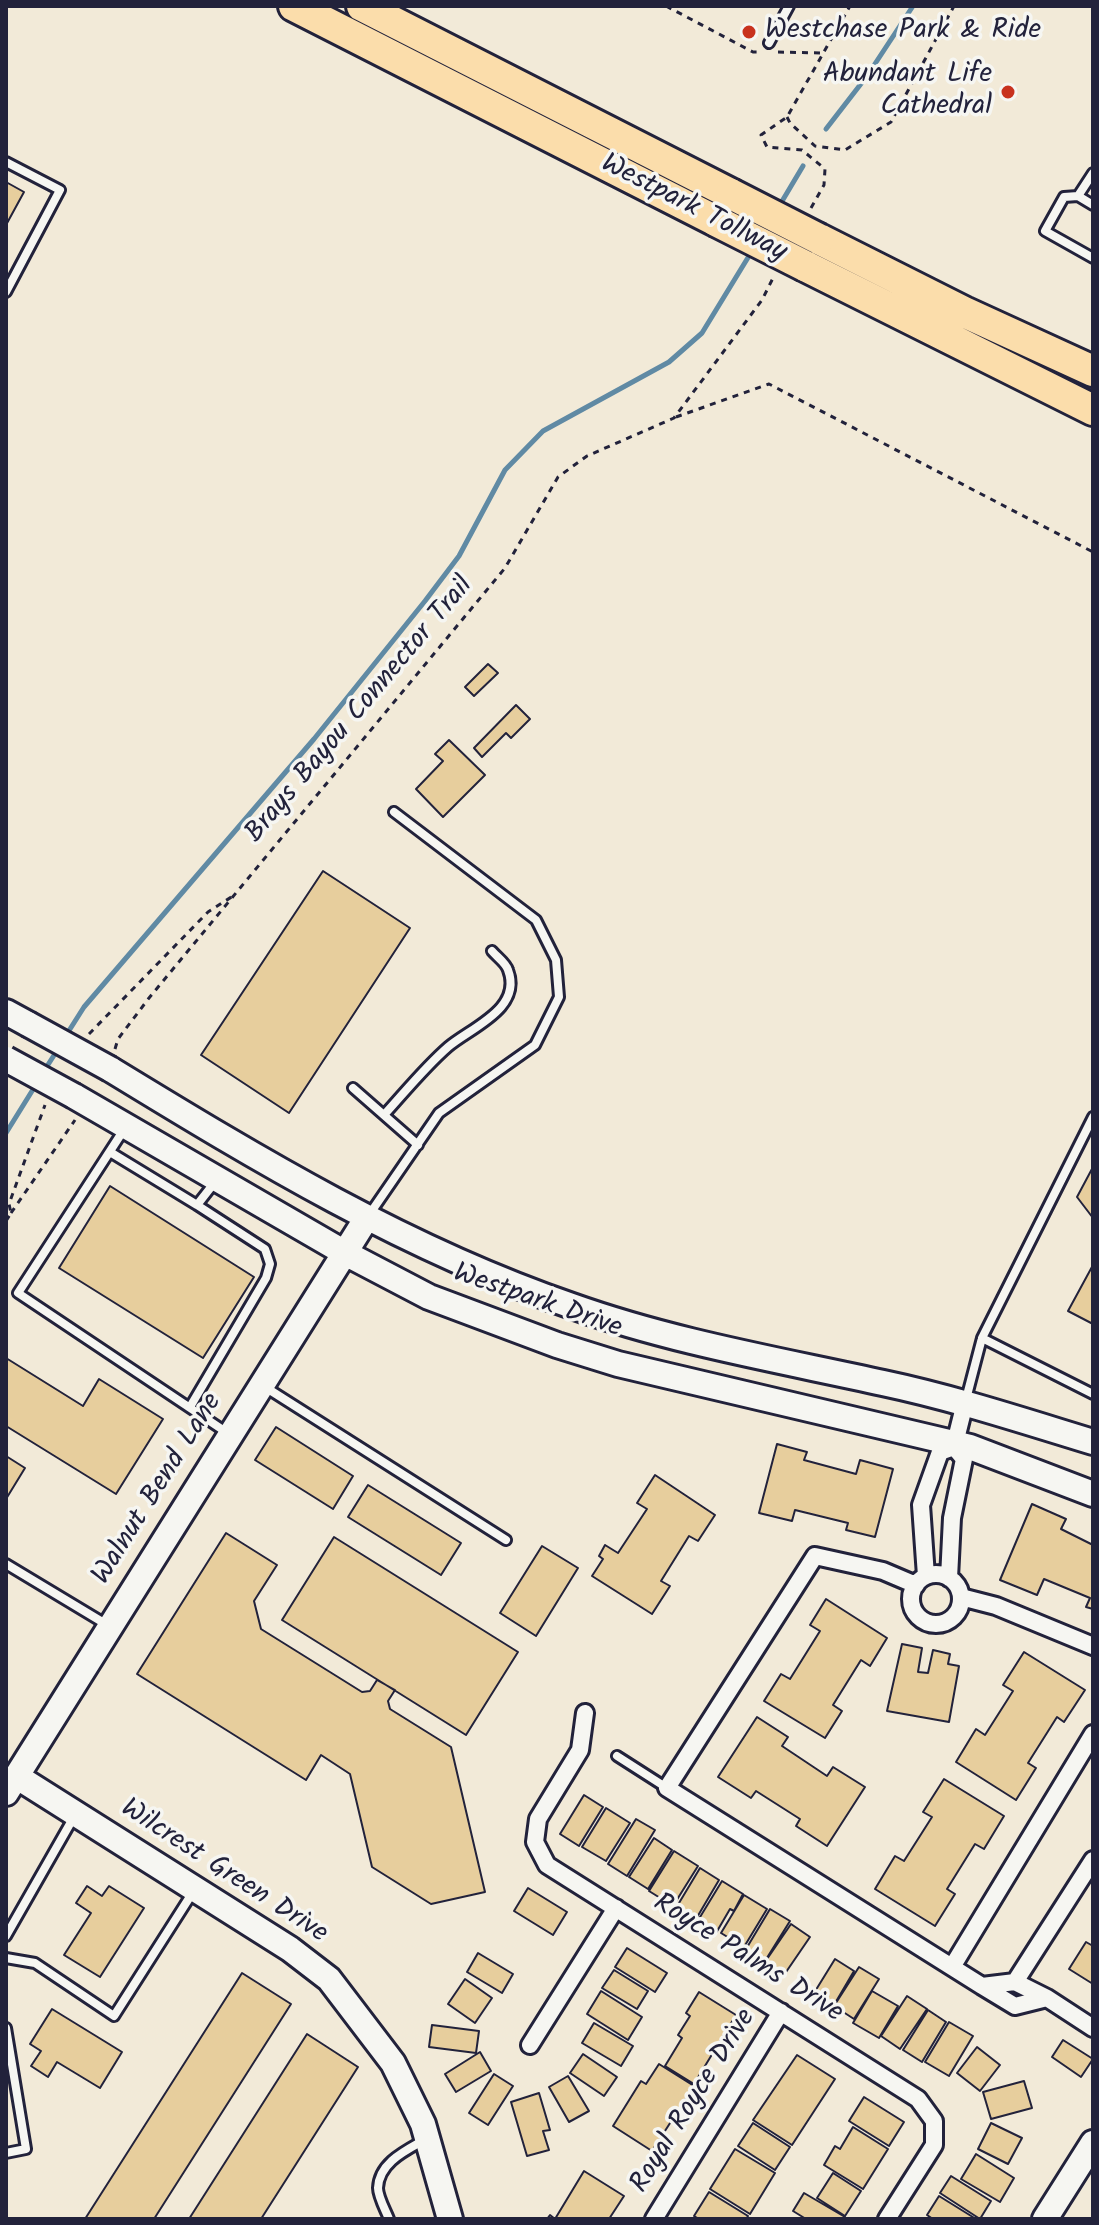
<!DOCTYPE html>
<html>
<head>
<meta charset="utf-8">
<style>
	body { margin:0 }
	#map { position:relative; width:1099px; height:2225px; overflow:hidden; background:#f2ead8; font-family:Kalam,sans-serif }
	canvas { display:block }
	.frame { position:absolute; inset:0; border:8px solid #22223b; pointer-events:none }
</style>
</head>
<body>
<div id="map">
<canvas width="1099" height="2225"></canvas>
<div class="frame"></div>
</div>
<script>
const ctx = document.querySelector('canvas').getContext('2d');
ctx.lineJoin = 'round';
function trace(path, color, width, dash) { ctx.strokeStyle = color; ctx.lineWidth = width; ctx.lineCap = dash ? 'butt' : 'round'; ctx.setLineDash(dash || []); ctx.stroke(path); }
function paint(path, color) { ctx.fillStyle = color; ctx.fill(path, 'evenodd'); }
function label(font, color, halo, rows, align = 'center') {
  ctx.font = font + ' Kalam,sans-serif'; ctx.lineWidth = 7; ctx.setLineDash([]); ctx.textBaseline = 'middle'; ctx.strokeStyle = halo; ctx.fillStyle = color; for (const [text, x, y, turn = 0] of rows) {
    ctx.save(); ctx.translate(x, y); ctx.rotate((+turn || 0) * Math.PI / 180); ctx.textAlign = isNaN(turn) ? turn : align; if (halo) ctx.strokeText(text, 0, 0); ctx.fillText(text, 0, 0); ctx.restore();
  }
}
trace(new Path2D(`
	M826,129L867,76L913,6
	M778,208L803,166
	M65,1037L84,1007L314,739L425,601L459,556L505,470L543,431L669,362L702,333L752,251
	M44,1071L58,1049
	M6,1133L37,1083`), '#608aa4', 5);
const building = new Path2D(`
	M6,182L24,192L6,225Z
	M488,664L498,673L474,696L465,687Z
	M516,705L530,719L511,738L506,733L482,757L474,748Z
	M449,740L485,775L443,817L416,789L443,761L435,754Z
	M323,871L410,928L289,1113L201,1055Z
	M1093,1167V1218L1077,1197Z
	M110,1186L254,1277L203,1358L59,1268Z
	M1093,1265V1324L1068,1311Z
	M6,1358L83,1406L99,1379L163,1419L116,1494L6,1426Z
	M276,1427L353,1476L333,1509L255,1460Z
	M777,1444L807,1452L804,1460L856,1474L860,1460L893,1469L875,1537L846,1530L848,1523L795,1510L792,1521L759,1513Z
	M6,1456L25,1468L6,1499Z
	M655,1475L715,1515L698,1541L689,1536L661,1581L670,1586L652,1614L592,1576L603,1559L599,1556L605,1545L618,1553L647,1509L637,1503Z
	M368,1485L461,1543L441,1575L348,1517Z
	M1032,1504L1066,1519L1061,1529L1093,1545V1609L1086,1607L1090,1598L1044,1579L1037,1595L1000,1580Z
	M226,1533L277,1565L254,1601L261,1629L362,1692L370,1691L377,1680L395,1690L388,1701L390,1709L451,1747L485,1892L431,1904L372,1867L350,1774L321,1755L306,1780L137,1674Z
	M334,1537L518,1652L466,1735L282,1620Z
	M542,1546L578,1568L536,1636L500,1613Z
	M826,1599L887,1638L870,1666L861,1660L833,1705L842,1711L825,1738L764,1701L781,1674L790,1679L820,1631L810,1625Z
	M902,1644L922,1648L918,1672L928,1673L933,1650L950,1654L948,1664L959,1666L949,1722L887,1711Z
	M1024,1652L1085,1690L1064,1722L1057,1717L1028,1763L1036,1768L1016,1800L956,1762L976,1729L985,1735L1013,1691L1003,1685Z
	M757,1717L788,1737L782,1746L827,1776L833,1767L865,1787L827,1846L796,1826L800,1819L756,1791L751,1798L718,1777Z
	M944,1779L1004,1816L984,1849L975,1844L947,1889L955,1894L935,1926L875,1889L895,1856L904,1861L932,1817L923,1812Z
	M584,1795L603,1807L579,1846L560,1834Z
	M606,1808L630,1823L606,1861L582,1847Z
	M636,1819L655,1830L627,1876L608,1864Z
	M654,1838L672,1850L648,1889L629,1877Z
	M674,1851L698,1866L673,1906L649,1891Z
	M700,1868L719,1880L696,1919L676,1908Z
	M722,1881L743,1894L734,1911L730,1909L716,1933L697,1922Z
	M87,1886L102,1896L109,1886L144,1908L100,1977L64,1955L91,1913L76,1903Z
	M528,1888L567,1912L553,1935L514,1911Z
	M744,1895L767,1909L744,1947L721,1933Z
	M770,1909L790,1921L765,1961L746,1949Z
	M791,1924L810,1937L784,1975L765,1962Z
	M1086,1942L1093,1946V1984L1069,1969Z
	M627,1948L667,1973L655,1992L615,1967Z
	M478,1953L513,1974L502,1993L467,1972Z
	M835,1959L854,1971L834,2005L814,1993Z
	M859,1967L879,1979L854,2019L834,2006Z
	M614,1970L648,1991L637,2009L602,1988Z
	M242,1973L291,2004L154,2219H85Z
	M465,1979L492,1998L475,2023L448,2004Z
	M601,1991L642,2017L628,2040L587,2014Z
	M872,1991L898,2006L879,2038L853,2023Z
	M699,1992L736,2015L694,2084L665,2066L682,2038L678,2035L690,2016L686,2013Z
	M907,1996L927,2009L900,2049L881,2036Z
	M52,2009L122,2052L100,2088L57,2062L48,2077L31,2066L41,2051L30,2044Z
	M928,2010L946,2022L922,2062L903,2050Z
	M949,2022L973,2036L949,2076L925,2062Z
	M594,2023L633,2046L621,2066L582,2043Z
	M432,2025L479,2031L476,2053L429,2047Z
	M307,2034L358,2067L261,2219H189Z
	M1063,2040L1093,2059L1081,2077L1052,2057Z
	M977,2047L1000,2065L980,2091L957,2073Z
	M480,2052L491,2071L456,2092L445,2074Z
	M583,2054L617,2077L604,2096L570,2073Z
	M797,2055L835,2079L792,2145L753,2120Z
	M659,2064L694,2086L652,2151L613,2126L641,2081L646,2084Z
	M494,2074L513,2086L488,2125L469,2113Z
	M568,2076L589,2111L569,2122L549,2087Z
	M1024,2081L1032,2108L991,2119L983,2092Z
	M539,2093L550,2130L543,2131L549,2150L527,2156L511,2102Z
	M864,2097L904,2122L889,2146L849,2121Z
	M753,2123L790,2147L775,2170L738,2146Z
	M991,2123L1022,2138L1008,2164L978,2149Z
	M853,2127L888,2149L863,2189L824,2165L835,2146L840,2149Z
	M735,2149L775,2173L750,2214L710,2189Z
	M976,2154L1014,2178L1000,2202L961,2179Z
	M584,2171L624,2196L609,2219H547L550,2215L555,2219Z
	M833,2173L861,2191L845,2216L817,2198Z
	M951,2176L991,2201L980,2219L940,2193Z
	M709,2192L748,2216L746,2219H699L694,2216Z
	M804,2193L845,2217L844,2219H806L793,2211Z
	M939,2196L976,2219H933L927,2215Z`);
paint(building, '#e7ce9d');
trace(building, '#22223b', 2);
const lane = new Path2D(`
	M769,43L789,6
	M6,162L60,190L6,292
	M1093,173L1078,196L1093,205
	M1078,196L1064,197L1045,231L1093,258
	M353,1088L418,1145
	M384,1115C405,1092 424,1068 448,1047C470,1028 523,1009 508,970C506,963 497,957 492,951
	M125,1128L18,1293L229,1434
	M110,1152L197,1205L215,1182
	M369,1215L439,1113L535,1045L559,997L556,960L536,920L394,812
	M982,1338L1093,1117
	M265,1387L506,1540
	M965,1403L982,1338L1093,1394
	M190,1407L266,1278L270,1264L265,1249L197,1205
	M6,1564L109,1626
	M617,1756L667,1788
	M6,1936L75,1815
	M6,1958L35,1963L114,2016L193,1892
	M6,2028L26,2149L6,2153
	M389,2219C386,2211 378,2197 378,2188C379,2162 407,2150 426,2139`);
const street = new Path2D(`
	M954,1447L965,1403
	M911 1599a25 25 0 1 1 50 0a25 25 0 1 1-50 0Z
	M926,1576L921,1505L940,1452L954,1447
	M949,1578L952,1518L964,1459L954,1447
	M916,1585L883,1571L815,1556L667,1788L982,1986L1015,1982L1047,1998L1093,2028
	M961,1597L996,1606L1093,1646
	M585,1713L580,1750L538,1819L535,1842L547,1865L918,2099L934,2121V2145L887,2219
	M952,1967L1093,1734
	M1015,1982L1093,1860
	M982,1986L1015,2006L1047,1998
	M530,2045L616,1908
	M654,2219L781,2012`);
const secondary = new Path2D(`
	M6,1012L28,1024
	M110,1069C259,1160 406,1249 572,1306C673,1342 779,1360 883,1383C954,1398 1024,1421 1093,1442
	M74,1096L345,1253L429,1297L557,1345L618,1364L970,1447L1093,1494
	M16,1776L290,1949L329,1979L393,2063L423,2124L450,2219
	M6,1793L366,1219
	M1045,2219L1093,2143`);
const highway = new Path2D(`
	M294,6L716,221
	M362,6L731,194
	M819,239L964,312L1093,371
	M805,266L1093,410`);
trace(lane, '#22223b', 14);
trace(street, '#22223b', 22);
trace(secondary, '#22223b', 30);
trace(highway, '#22223b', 36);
trace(new Path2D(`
	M666,6L753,52H759
	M778,52L822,53
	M787,117L790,123L815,146L845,150L891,122L954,6
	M811,208L824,185L825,169L802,150L767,147L761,135L787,117L850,6
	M676,417L769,384L1093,552
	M89,1034L208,912L233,896
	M115,1049L118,1039L149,998L505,568L558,477L587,456L674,418L762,300L773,278
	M11,1213L75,1120
	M6,1221L11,1213L9,1204L45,1105`), '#22223b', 3, [6, 6]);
trace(lane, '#f6f6f2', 8);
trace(street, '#f6f6f2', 16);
trace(secondary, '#f6f6f2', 24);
trace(highway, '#fbddab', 30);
const secondaryBridge = new Path2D(`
	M28,1024L110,1069
	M6,1059L74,1096`);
const highwayBridge = new Path2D(`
	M731,194L819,239
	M716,221L805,266`);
trace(secondaryBridge, '#22223b', 30, []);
trace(highwayBridge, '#22223b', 36, []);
trace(secondaryBridge, '#f6f6f2', 24);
trace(highwayBridge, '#fbddab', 30);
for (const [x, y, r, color] of [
	[749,32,8,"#c8321e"],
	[1008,92,8,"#c8321e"]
]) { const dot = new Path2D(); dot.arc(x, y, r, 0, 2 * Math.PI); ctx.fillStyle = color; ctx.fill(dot); trace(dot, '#f6f6f2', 3); }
label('28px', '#22223b', '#f6f6f2', [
	["Westchase Park & Ride",765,32],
	["Abundant Life",992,76,"right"],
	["Cathedral",992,108,"right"]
], 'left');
label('28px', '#22223b', '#f6f6f2', [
	["Westpark Tollway",693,210,27],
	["Brays Bayou Connector Trail",361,711,-50],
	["Westpark Drive",537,1303,19],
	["Walnut Bend Lane",159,1490,-58],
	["Wilcrest Green Drive",223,1873,33],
	["Royce Palms Drive",747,1960,32],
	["Royal Royce Drive",695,2102,-58]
]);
</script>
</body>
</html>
